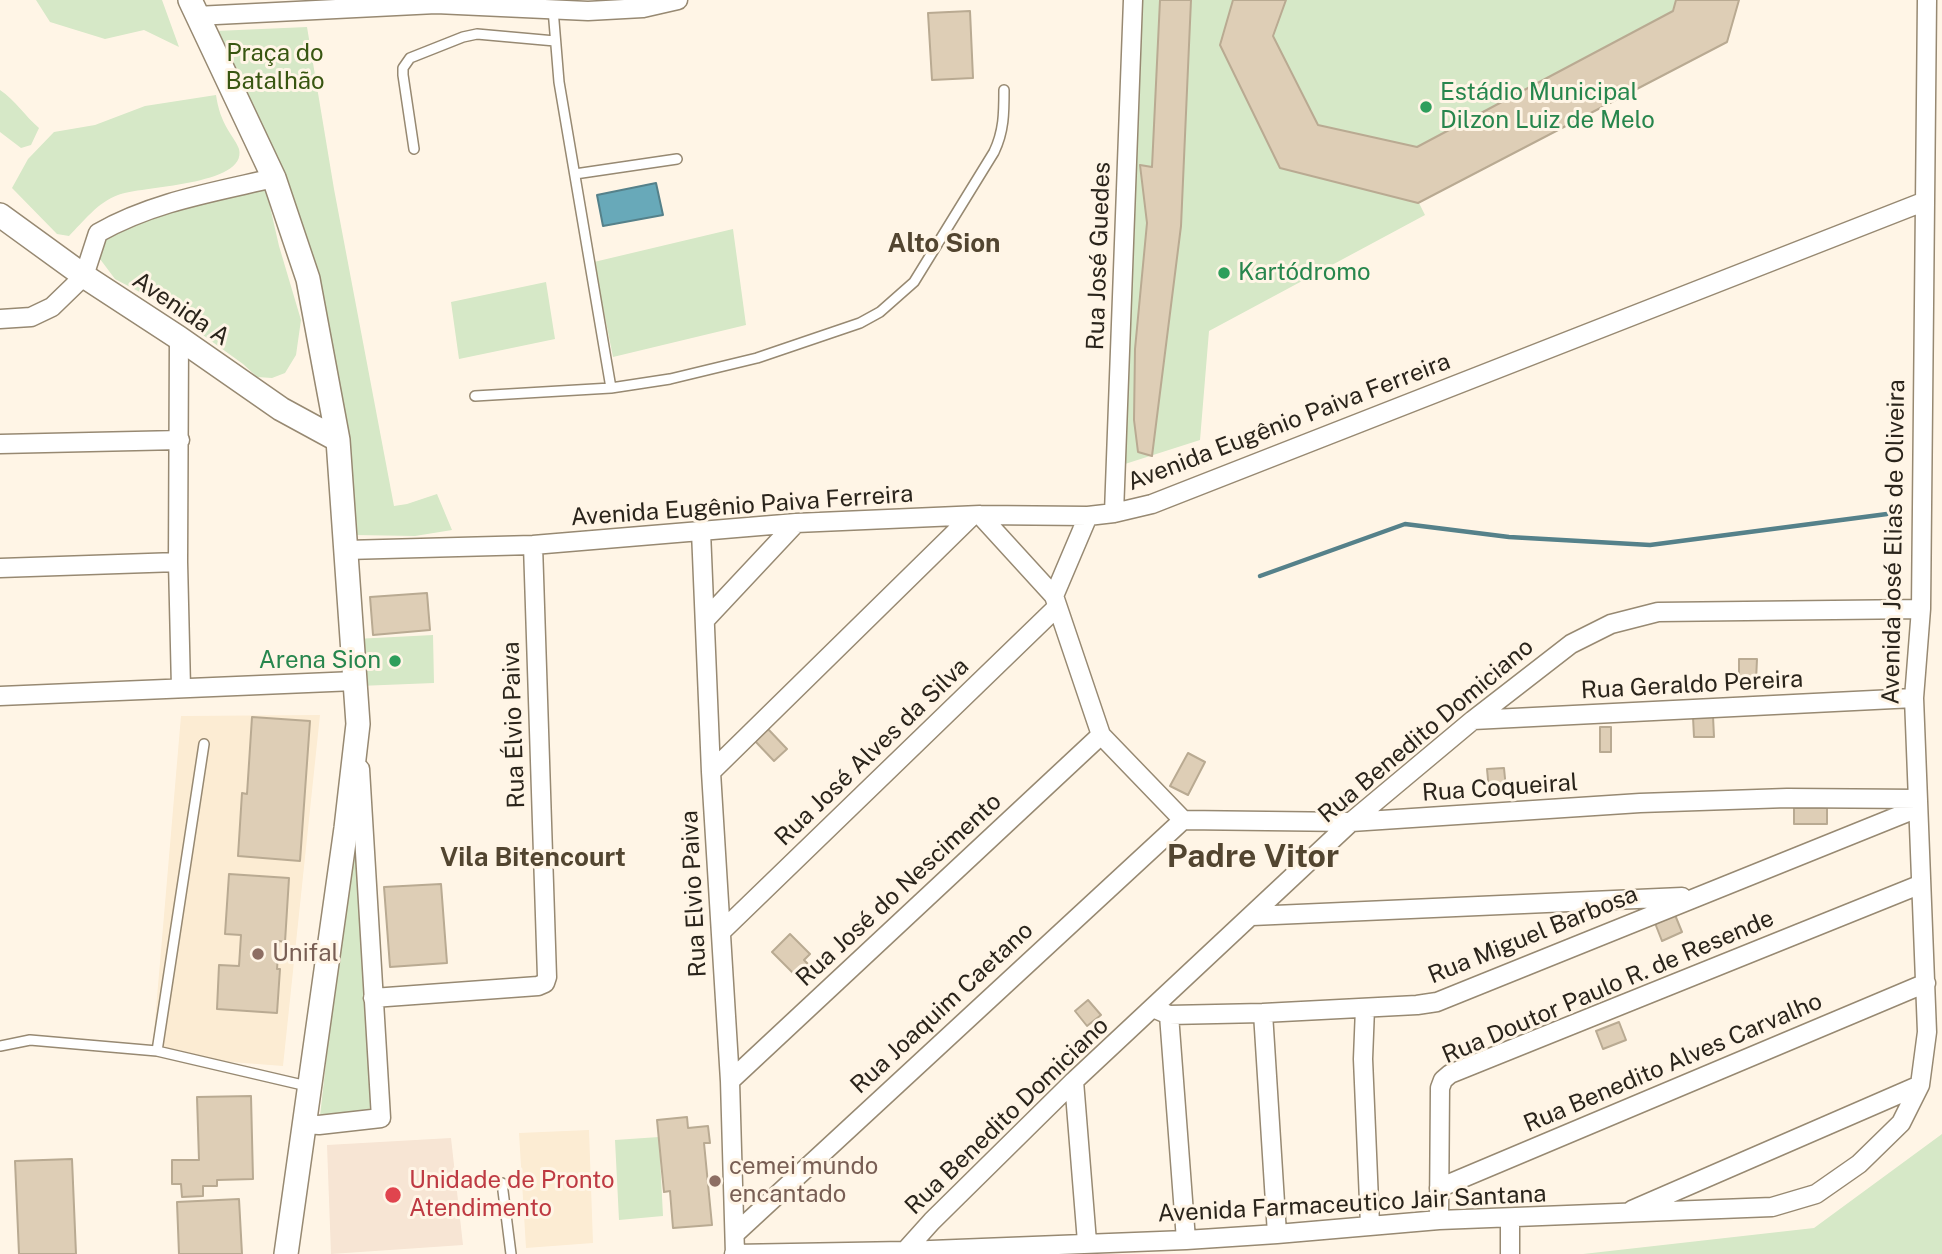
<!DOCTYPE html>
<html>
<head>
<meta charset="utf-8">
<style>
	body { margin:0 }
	canvas { display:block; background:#fff5e6 }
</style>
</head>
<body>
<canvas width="1942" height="1254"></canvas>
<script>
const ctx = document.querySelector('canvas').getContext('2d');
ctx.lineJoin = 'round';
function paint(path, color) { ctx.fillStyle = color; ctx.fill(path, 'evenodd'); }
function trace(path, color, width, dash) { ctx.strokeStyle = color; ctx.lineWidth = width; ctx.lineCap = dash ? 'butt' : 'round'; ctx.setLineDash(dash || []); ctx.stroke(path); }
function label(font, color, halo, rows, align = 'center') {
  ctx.font = font + ' "Public Sans",sans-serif'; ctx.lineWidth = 6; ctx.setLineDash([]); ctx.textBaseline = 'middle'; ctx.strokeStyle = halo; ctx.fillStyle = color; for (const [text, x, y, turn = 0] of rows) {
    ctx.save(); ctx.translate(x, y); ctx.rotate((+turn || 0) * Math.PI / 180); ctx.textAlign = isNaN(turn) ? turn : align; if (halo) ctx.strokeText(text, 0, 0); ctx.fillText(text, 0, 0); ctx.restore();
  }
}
paint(new Path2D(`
	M320,715L283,1066L152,1056L181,716Z
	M589,1130L593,1243L526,1248L519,1133Z`), '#fcecd3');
paint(new Path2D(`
	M451,1138L463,1245L331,1254L327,1145Z`), '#f7e5d4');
paint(new Path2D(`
	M36,0H162L179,47L144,30L105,39L50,22Z
	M1140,0H1739L1727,42L1419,203L1425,215L1209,331L1200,440L1125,464Z
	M307,27L334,189L394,506L407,504L437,494L452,530L415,536L354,535L321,296L303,225L290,190L216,31Z
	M0,90C15,100 25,116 39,128L31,145L21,148L0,132Z
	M216,95C218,108 221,118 228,130C231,135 237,143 239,149C248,186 139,186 118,195C98,202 83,222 69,236L57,234L12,188L28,159L54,132L95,125L145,106Z
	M266,189L279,246L301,320L296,355L285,373L272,378L257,377L243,364L153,299L115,279L100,259V245L111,232L138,221L205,202Z
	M733,229L746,325L613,357L594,262Z
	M546,282L555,339L459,359L451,302Z
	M433,635L434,683L359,686L355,639Z
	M359,767L381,1119L319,1125Z
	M1942,1134V1254H1583L1814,1228Z
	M659,1137L663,1216L619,1220L615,1140Z`), '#d6e8c7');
const water = new Path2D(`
	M656,183L663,215L603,226L597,195Z`);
paint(water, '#68a9b9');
trace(water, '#55818a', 2);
trace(new Path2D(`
	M1260,576L1405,524L1509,537L1650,545L1887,514`), '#55818a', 4.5);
const building = new Path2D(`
	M1160,0H1191L1181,226L1152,456L1138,452L1134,420L1135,349L1147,223L1140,165L1152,167Z
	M1233,0H1286L1273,36L1318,125L1417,147L1673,11L1676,0H1739L1727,42L1418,203L1280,168L1220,45Z
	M970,11L973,78L932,80L928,13Z
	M427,593L430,630L373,635L370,597Z
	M1739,659H1757L1756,681H1739Z
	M1713,716L1714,737H1694L1693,717Z
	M252,717L310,721L300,861L238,856L242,793L247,794Z
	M1600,727H1611V752H1600Z
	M768,729L787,749L774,761L755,741Z
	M1188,753L1205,762L1188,795L1170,786Z
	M1504,768L1506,789L1489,790L1487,769Z
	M1794,808H1827V824H1794Z
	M229,874L289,878L285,942L279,941L277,969H280L277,1013L217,1009L219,965L239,966L241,935L225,934Z
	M441,884L447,963L390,967L384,887Z
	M1673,910L1682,932L1662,941L1653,918Z
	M790,934L810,954L804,960L808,964L796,976L772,952Z
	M1088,1000L1101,1015L1087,1026L1075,1011Z
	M1619,1022L1626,1040L1603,1049L1596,1031Z
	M251,1096L253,1179L217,1180V1186H203V1196L182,1197L181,1184H172V1160H199L197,1097Z
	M687,1117L688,1128L708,1126L710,1143H704L712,1225L673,1228L670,1191L664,1192L657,1120Z
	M72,1159L76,1254H19L15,1161Z
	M239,1199L242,1254H179L177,1202Z`);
paint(building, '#deceb6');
trace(building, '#b9aa92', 2);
const service = new Path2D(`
	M553,9L559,82L611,388
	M414,149L403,75V68L410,58L463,37L477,34L555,41
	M575,174L677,159
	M475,396L611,388L670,379L757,358L860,323L880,312L914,282L994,152C1004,131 1004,113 1004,90
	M0,1046L30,1040L157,1051L307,1086
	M157,1051L204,744
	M502,1183L511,1254`);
const minor = new Path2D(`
	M196,16L436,4L588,11L643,8L678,0
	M0,319L31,317L52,307L84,276L98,233C152,202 214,192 274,178
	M179,338L178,562L181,688
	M0,444L180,440
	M1114,513L1133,0
	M980,515L1054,596L1101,735L1183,820L1351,822L1640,803L1787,798L1918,799
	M701,531L711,772L730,1081L735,1254
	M346,550L533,545L796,523L980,515L1088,516L1114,513L1152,504L1923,202
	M0,568L178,562
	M1054,596L1088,516
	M706,619L796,523
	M0,696L355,681
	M1473,720L1914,698
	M711,772L972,516
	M1252,916L1682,897
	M721,932L1057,607
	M373,998L538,986L545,983L547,977L533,545
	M1153,1008L1169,1015L1263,1013L1417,1005L1437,1002L1918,808
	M1365,1008L1363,1059L1370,1225
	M1263,1013L1277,1234
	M1169,1015L1186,1240
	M730,1081L1101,735
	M1074,1081L1087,1242
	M303,1124L319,1125L381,1118L360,769
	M1439,1188L1926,983
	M1632,1210L1920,1085
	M1439,1220L1440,1088L1443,1080L1450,1074L1919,885
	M736,1233L1183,820
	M905,1251L932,1221L1074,1081L1351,822L1473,720L1571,644L1611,624L1658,612L1921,609
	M734,1254L905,1251L1186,1240L1277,1234L1439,1220L1772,1207L1816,1194L1859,1164L1901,1123L1920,1085L1927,1032L1914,698L1921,609L1927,0
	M1510,1254V1218`);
const tertiary = new Path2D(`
	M190,0L274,178L308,279L338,440L358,724L346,828L286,1254
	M0,215L84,276L179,338L281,409L338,440`);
trace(service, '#978972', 12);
trace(minor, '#978972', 21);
trace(tertiary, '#978972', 26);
trace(service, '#fff', 9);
trace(minor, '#fff', 18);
trace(tertiary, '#fff', 23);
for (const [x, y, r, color] of [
	[1426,107,7,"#2e9e5b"],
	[1224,273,7,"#2e9e5b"],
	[395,661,7,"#2e9e5b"],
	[258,954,7,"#8d6e63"],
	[715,1181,7,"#8d6e63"],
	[393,1195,9,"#e0444e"]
]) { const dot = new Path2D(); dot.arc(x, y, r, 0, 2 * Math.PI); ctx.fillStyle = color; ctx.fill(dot); trace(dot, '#fff5e6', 2.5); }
label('24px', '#385611', '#fff5e6', [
	["Praça do",275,54],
	["Batalhão",275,82]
]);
label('24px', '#27864d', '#fff5e6', [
	["Estádio Municipal",1440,93],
	["Dilzon Luiz de Melo",1440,121],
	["Kartódromo",1238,273],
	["Arena Sion",381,661,"right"]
], 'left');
label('24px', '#2a241b', '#fff5e6', [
	["Rua José Guedes",1099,256,-88],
	["Avenida A",181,309,34],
	["Avenida Eugênio Paiva Ferreira",1289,422,-21],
	["Avenida Eugênio Paiva Ferreira",742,506,-4],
	["Avenida José Elias de Oliveira",1894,542,-89],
	["Rua Geraldo Pereira",1692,685,-3],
	["Rua Élvio Paiva",514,725,-92],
	["Rua Benedito Domiciano",1426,731,-40],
	["Rua José Alves da Silva",872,752,-44],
	["Rua Coqueiral",1500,788,-4],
	["Rua José do Nescimento",899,890,-43],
	["Rua Elvio Paiva",694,894,-93],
	["Rua Miguel Barbosa",1533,935,-22],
	["Rua Doutor Paulo R. de Resende",1608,987,-23],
	["Rua Joaquim Caetano",942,1008,-43],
	["Rua Benedito Alves Carvalho",1673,1063,-23],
	["Rua Benedito Domiciano",1007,1116,-44],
	["Avenida Farmaceutico Jair Santana",1352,1204,-3]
]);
label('24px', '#785e54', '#fff5e6', [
	["Unifal",272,954],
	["cemei mundo",729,1167],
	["encantado",729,1195]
], 'left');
label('24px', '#be3a42', '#fff5e6', [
	["Unidade de Pronto",409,1181],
	["Atendimento",409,1209]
], 'left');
label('bold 26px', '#524530', '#fff5e6', [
	["Alto Sion",944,244],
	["Vila Bitencourt",533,858]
]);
label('bold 32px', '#524530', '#fff5e6', [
	["Padre Vitor",1253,857]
]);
</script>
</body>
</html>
